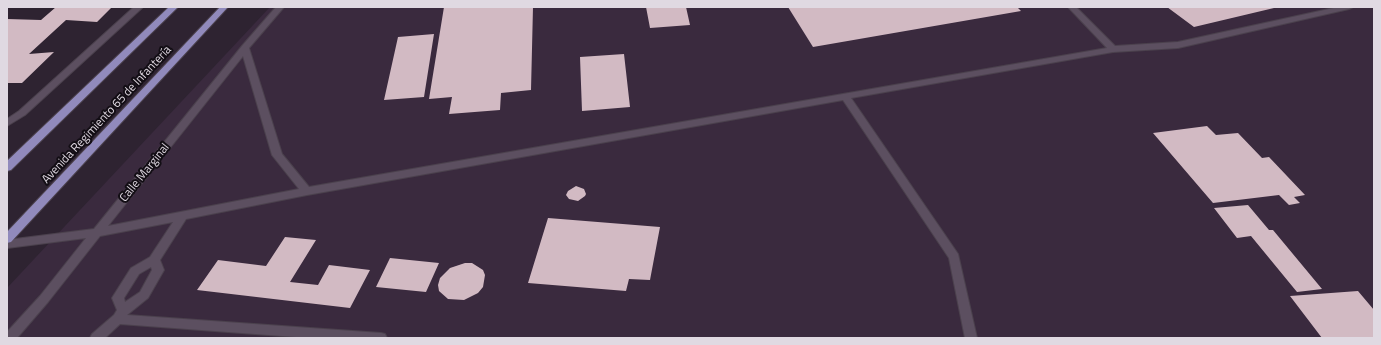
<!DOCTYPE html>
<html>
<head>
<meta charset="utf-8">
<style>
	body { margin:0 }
	#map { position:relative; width:1381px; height:345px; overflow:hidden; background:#2e2331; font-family:"Titillium Web",sans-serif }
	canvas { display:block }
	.frame { position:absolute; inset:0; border:8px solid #e0d9e2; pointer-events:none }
</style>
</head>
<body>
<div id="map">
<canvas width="1381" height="345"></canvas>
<div class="frame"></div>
</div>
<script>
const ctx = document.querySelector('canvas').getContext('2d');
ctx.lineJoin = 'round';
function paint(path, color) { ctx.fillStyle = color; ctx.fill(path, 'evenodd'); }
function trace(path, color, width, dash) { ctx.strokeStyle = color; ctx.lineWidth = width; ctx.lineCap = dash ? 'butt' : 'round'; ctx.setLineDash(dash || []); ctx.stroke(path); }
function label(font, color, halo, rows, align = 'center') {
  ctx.font = font + ' "Titillium Web",sans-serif'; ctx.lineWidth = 4; ctx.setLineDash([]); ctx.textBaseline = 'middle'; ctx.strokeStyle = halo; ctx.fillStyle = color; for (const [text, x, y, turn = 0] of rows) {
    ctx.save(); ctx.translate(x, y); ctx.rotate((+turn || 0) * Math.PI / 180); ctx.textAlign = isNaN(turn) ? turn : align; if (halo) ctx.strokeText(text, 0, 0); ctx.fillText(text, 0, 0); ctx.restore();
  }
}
paint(new Path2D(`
	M270,7H1374V338H7V288Z`), '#3a2a3e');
paint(new Path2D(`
	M56,7H112L97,22L66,20L29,54L54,52L22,83H7V19L41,20Z
	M444,7H533L531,90L501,93L500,110L449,114L452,97L429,99Z
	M646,7H686L690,25L650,28Z
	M788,7H1017L1021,11L813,47Z
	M1167,7H1274V8L1194,27Z
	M434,34L424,97L384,100L398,37Z
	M624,54L630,107L582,111L580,57Z
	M1207,126L1216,135L1238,133L1262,158L1269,157L1305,195L1294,197L1300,203L1289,205L1279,195L1213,203L1153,133Z
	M576,186L584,189L586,194L585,196L578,201L569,199L566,195L568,191Z
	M1248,205L1269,230H1273L1322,289L1297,292L1251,236L1237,238L1214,208Z
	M548,218L660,227L650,280L629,279L626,291L528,283Z
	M285,237L316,240L290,282L318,285L329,265L370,270L350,308L197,290L218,260L266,266Z
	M390,258L439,263L426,292L376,287Z
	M465,263H472L483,270L485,275L483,287L478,293L464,300L448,299L439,291L438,285L440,278L450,268Z
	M1358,291L1374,310V338H1322L1290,296Z`), '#d2bac3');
const minor = new Path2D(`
	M134,7H143L25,115L7,126V119L19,111Z
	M276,7H284L249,48L282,154L309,187L1107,48L1068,7H1076L1115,46L1178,42L1338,7H1353L1349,9L1178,48L1113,52L851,98L958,254L977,338H965L949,258L843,100L307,195L186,219L160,260L164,270L148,298L127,315L381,333L385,334L387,338H309L120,324L105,338H90L92,334L114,315L117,310L112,298L131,268L150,257L173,222L100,236L48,302L17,338H7V332L40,296L86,238L7,248V240L94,229L242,46ZM243,56L272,155L299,189L108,226ZM151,267L152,270L140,292L125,302L124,298L139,274Z`);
const major = new Path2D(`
	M169,7H178L11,170L7,171V161Z
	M220,7H228L11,242L7,243V232Z`);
trace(minor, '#4b414d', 2);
trace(major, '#4b414d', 2);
paint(minor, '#5c4f60');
paint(major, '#918abc');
label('12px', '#e0d9e2', '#130e15', [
	["Avenida Regimiento 65 de Infantería",107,115,-47],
	["Calle Marginal",145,173,-51]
]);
</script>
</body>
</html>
